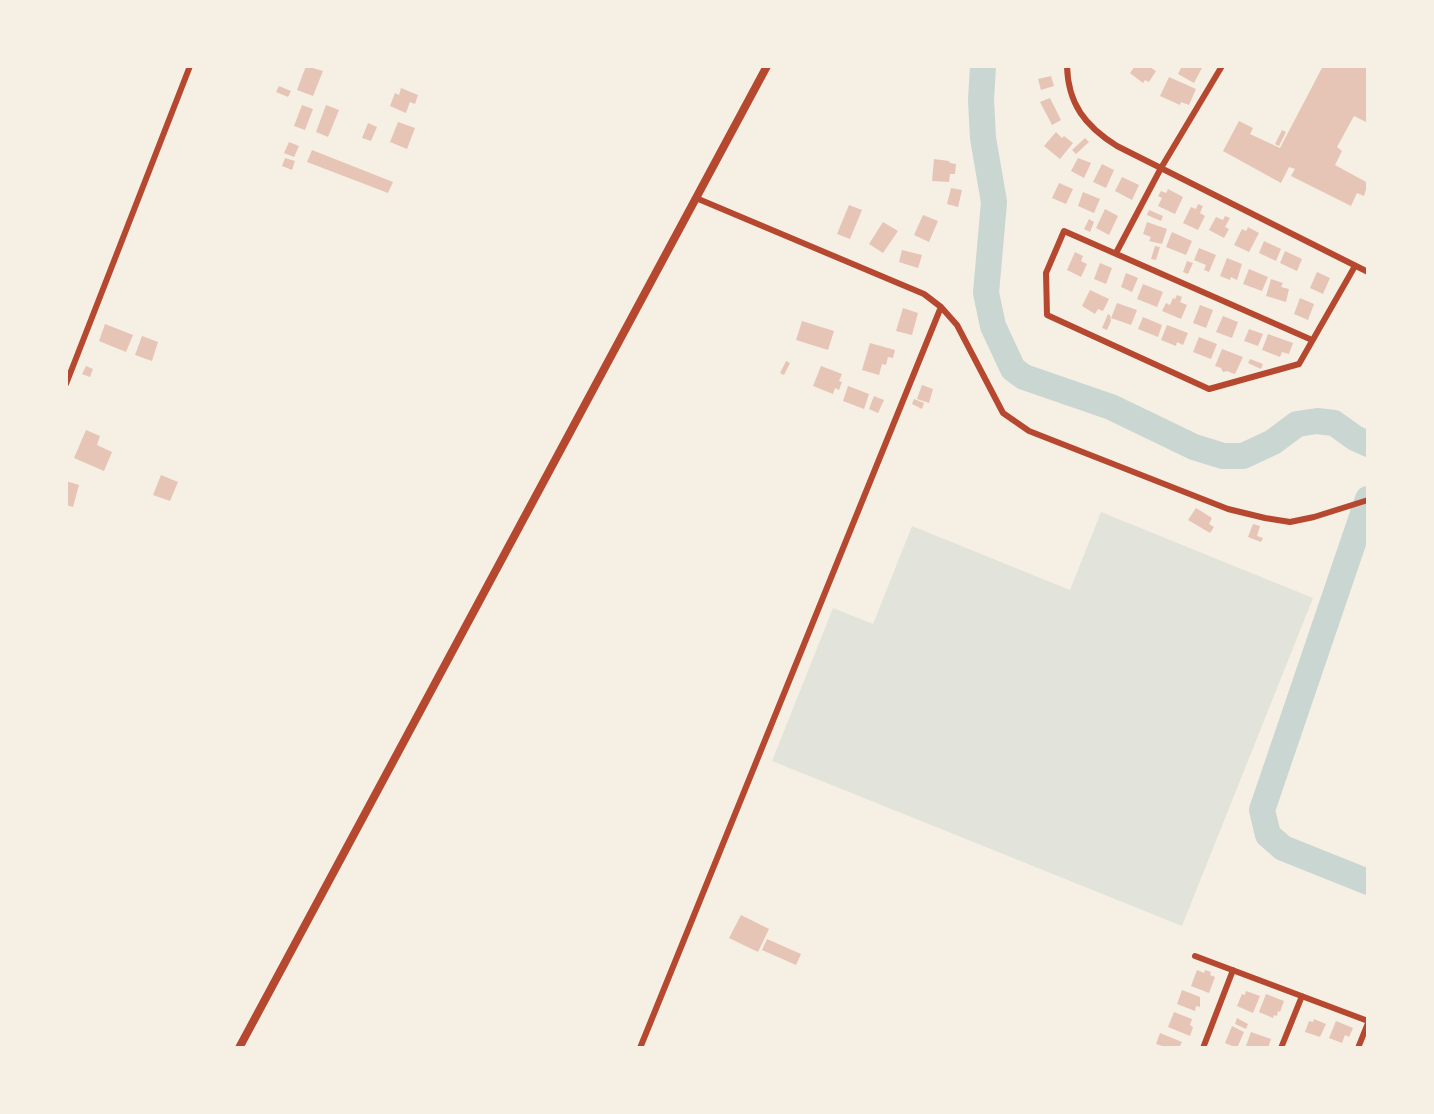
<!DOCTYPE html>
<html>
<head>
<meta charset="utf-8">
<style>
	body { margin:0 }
	#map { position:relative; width:1434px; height:1114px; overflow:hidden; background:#f6efe4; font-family:"Space Grotesk",sans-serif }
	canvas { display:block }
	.frame { position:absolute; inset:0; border:68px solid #f6efe4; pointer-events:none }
</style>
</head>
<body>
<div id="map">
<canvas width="1434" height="1114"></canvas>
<div class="frame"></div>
</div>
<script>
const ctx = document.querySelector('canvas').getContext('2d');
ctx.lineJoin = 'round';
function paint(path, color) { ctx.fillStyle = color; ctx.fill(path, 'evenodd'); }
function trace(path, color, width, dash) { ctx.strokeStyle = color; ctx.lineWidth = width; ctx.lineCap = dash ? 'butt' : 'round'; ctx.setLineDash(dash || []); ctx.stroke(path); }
paint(new Path2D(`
	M1101,512L1313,598L1182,926L772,761L833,608L873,624L912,526L1070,590Z`), '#e2e4dc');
trace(new Path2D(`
	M983,66L981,100L983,138L994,202L986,293L993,326L1013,369L1024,377L1111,407L1194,447L1223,456H1243L1273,442L1297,424L1317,421L1334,423L1355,438L1368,444
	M1368,499L1262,810L1268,835L1283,848L1368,882`), '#c9d6d2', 26);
paint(new Path2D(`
	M306,66L323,71L313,96L297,90Z
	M1135,66H1148L1156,71L1149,82L1145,80L1143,83L1130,73Z
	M1182,66L1202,68L1194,83L1178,74Z
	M1323,66L1368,67V118L1366,122L1354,116L1337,147L1342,151L1335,165L1368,183L1364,196L1357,193L1351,206L1291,176L1295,169L1289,167L1281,183L1223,151L1239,121L1253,128L1250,134L1280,148Z
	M1051,76L1054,86L1041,90L1038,79Z
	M1169,77L1196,89L1189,105L1181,102L1180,105L1160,96Z
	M279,86L291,91L288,97L276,92Z
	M401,88L418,95L415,104L410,102L406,113L390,106L395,93L399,95Z
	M1050,98L1061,120L1052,125L1040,102Z
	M302,105L313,109L305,130L294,126Z
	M326,105L339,110L328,137L316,132Z
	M398,122L415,128L407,149L390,142Z
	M368,123L377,127L371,141L362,138Z
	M1282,130L1286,132L1279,146L1275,144Z
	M1056,132L1062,138L1064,136L1073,143L1060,159L1044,146Z
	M1085,138L1089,142L1076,154L1072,150Z
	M289,142L299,146L294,157L284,153Z
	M312,150L393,182L388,193L307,162Z
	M285,158L295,161L292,170L282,166Z
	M1078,158L1091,163L1084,178L1071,171Z
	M934,159L949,161L950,163L956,164L955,174H950L949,182L932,181Z
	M1102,164L1114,170L1106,188L1093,182Z
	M1122,177L1139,185L1132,200L1115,191Z
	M1059,183L1073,189L1066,204L1052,198Z
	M951,188L962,190L958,207L947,204Z
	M1168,189L1183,197L1175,214L1158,206L1162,198L1158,196L1161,191L1166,193Z
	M1083,192L1100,199L1094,213L1078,206Z
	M1198,204L1203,206L1200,213L1205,216L1198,230L1183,223L1191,207L1196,209Z
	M849,205L862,210L850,239L837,234Z
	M1105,209L1118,216L1109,235L1096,228Z
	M1149,210L1163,216L1161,221L1147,215Z
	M923,215L938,221L929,242L914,235Z
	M1225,216L1230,218L1225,227L1229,229L1224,238L1209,230L1216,217L1223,220Z
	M1089,219L1094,222L1090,232L1084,229Z
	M883,222L898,231L883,253L869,244Z
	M1147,222L1167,229L1162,244L1149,241L1151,237L1143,234Z
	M1248,227L1259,233L1249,252L1234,245L1242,229L1246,231Z
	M1172,232L1192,241L1186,255L1166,247Z
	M1264,241L1281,249L1276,261L1259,253Z
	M1155,246L1160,247L1156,260L1151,259Z
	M1199,248L1216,255L1209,272L1204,270L1206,265L1194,260Z
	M902,250L922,255L918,268L899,262Z
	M1285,251L1302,259L1297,271L1280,263Z
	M1075,252L1083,256L1081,261L1087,264L1081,277L1067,270Z
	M1227,258L1242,264L1237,280L1231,277L1230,280L1220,276Z
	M1187,261L1193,263L1188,274L1183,272Z
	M1100,263L1112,268L1106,284L1094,279Z
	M1249,269L1268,277L1262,291L1243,284Z
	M1317,272L1330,278L1323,294L1310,288Z
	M1126,273L1138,278L1132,292L1121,287Z
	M1271,279L1283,283L1281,287L1289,289L1286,302L1266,296Z
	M1143,284L1163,292L1157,307L1137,299Z
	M1090,290L1109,299L1103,311L1098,309L1095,314L1082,306Z
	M1177,295L1182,297L1180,302L1187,305L1181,319L1162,311L1166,303L1170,305L1173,298L1175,299Z
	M1300,298L1314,304L1308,320L1294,314Z
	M1117,303L1137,310L1131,325L1111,318Z
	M1200,305L1213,310L1206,328L1193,323Z
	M903,308L918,313L912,335L896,331Z
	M1108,314L1110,315L1111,321L1107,330L1102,328Z
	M1223,316L1238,322L1232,338L1216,332Z
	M1143,317L1162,325L1158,337L1138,329Z
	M802,321L834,331L828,350L796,340Z
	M105,324L133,335L126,352L99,341Z
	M1167,325L1188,333L1183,345L1177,342L1176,346L1161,340Z
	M1249,329L1263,334L1258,346L1244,341Z
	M1268,334L1293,343L1289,354L1282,352L1280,357L1262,350Z
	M142,336L158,342L152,361L135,355Z
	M1199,337L1217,344L1211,359L1193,352Z
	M870,343L895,350L893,358L888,357L886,365L882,364L879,375L862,370Z
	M1222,349L1243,357L1235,374L1227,371L1223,372L1221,368L1215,366Z
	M1250,359L1263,364L1261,369L1248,363Z
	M786,361L790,363L784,375L780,373Z
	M86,366L93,369L90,377L82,374Z
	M821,366L842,374L839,381L842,382L839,390L835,388L833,394L813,386Z
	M922,385L933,389L929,403L917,399Z
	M848,386L869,394L864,409L843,401Z
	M874,396L884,400L878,413L869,409Z
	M914,399L924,403L922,409L912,404Z
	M86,430L100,436L97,445L112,452L104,471L74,458Z
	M161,475L178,482L170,501L153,495Z
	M66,481L79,485L73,507L66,505Z
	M1196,508L1212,518L1209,524L1214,527L1210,533L1188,520Z
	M1253,524L1260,526L1257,536L1263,538L1261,542L1248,537Z
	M741,915L769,929L758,952L729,938Z
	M767,939L801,954L796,965L762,950Z
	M1197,970L1204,973L1205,970L1211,972L1210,975L1215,977L1209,993L1191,986Z
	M1182,990L1200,997V1007L1196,1006L1195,1011L1177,1004Z
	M1246,991L1260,996L1253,1013L1237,1006L1242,994L1245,995Z
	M1266,994L1284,1001L1280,1012L1278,1011L1277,1016L1274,1015L1273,1018L1259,1012Z
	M1174,1012L1192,1019L1190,1025L1193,1027L1190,1036L1168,1027Z
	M1237,1018L1248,1024L1246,1029L1235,1024Z
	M1314,1019L1326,1024L1320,1037L1305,1032L1309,1021L1313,1022Z
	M1336,1021L1353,1028L1349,1037L1345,1035L1342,1043L1329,1038Z
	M1232,1026L1244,1032L1237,1048L1225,1043Z
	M1251,1032L1271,1039L1268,1048L1246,1046Z
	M1160,1033L1182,1042L1179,1048H1161L1162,1046L1156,1044Z`), '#e6c5b7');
trace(new Path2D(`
	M1067,66C1068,104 1085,126 1117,146L1368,272
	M696,198L924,294L941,307L957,325L1003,413L1029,431L1228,509L1265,518L1290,522L1314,517L1368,500
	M1116,253L1161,168L1222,66
	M1312,340L1064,231L1046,273L1047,315L1209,389L1299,364L1355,266
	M66,384L190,66
	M1195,956L1368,1021
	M640,1048L941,307
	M1203,1048L1233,970
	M1281,1048L1302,996
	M1358,1048L1368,1023`), '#b5482f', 6);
trace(new Path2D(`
	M239,1048L767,66`), '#b5482f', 8);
</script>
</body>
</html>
